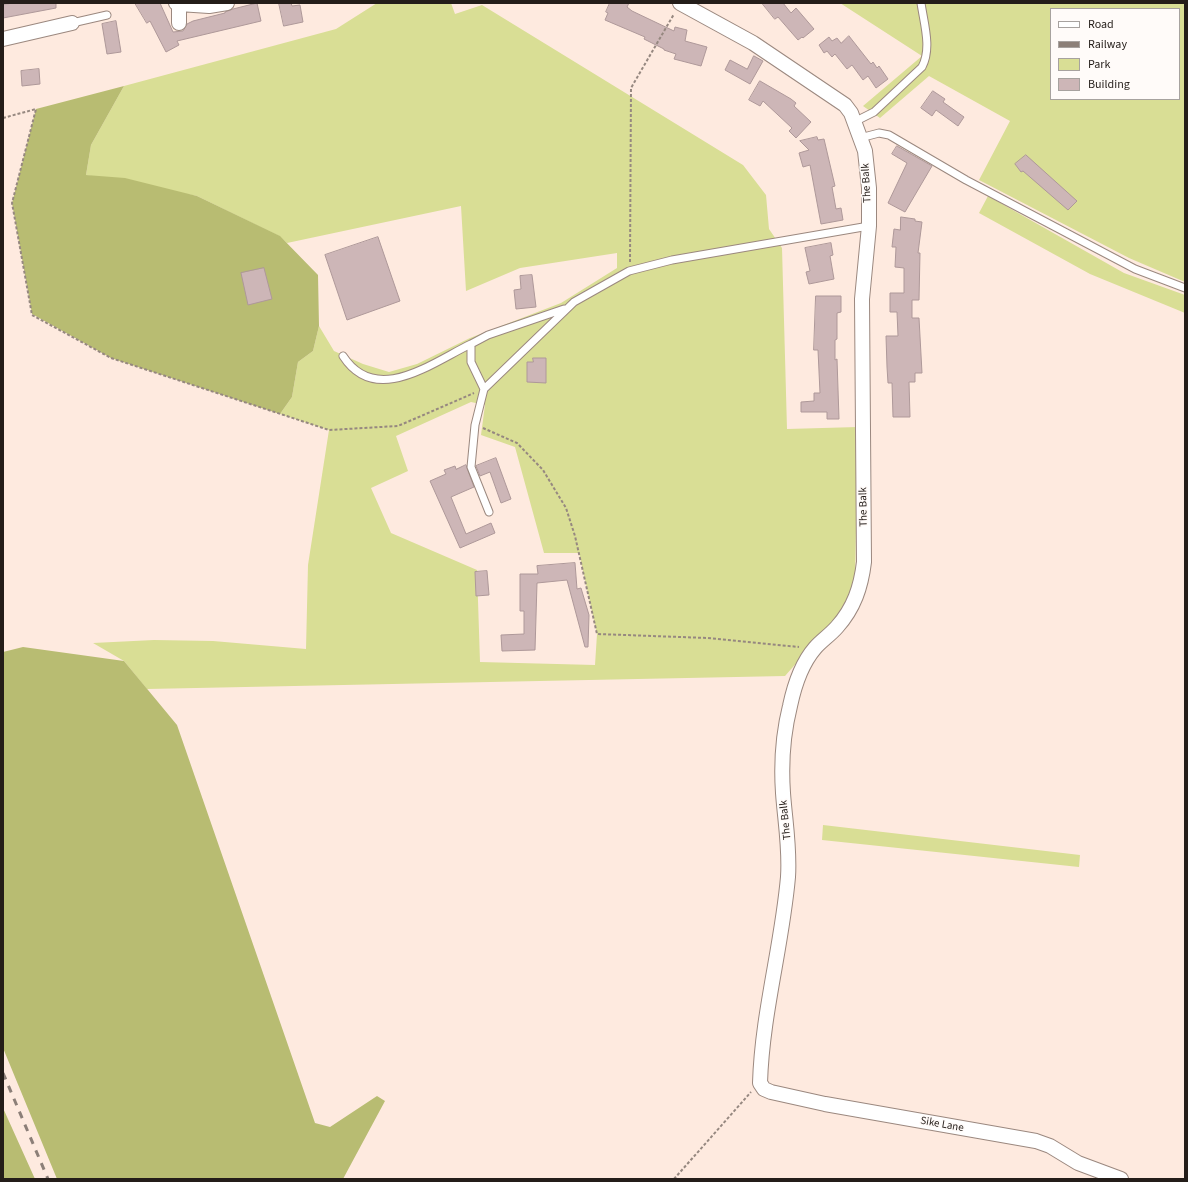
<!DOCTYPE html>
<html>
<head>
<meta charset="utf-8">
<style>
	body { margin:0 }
	#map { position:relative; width:1188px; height:1182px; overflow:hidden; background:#feeadf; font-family:"Source Sans 3",sans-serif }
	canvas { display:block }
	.frame { position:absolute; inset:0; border:4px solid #241d19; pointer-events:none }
	.legend { position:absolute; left:1050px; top:8px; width:130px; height:92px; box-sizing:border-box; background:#fffbf9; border:1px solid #a7a29f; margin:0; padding:5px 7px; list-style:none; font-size:12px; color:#241d19 }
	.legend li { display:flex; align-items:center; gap:8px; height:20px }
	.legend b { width:20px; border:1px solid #a7a29f }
</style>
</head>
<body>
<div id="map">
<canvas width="1188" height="1182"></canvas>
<div class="frame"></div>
<ul class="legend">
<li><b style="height:5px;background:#fff"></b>Road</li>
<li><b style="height:5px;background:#8c7f78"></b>Railway</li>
<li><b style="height:11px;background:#d9de95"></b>Park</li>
<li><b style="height:11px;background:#cdb6b7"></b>Building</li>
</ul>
</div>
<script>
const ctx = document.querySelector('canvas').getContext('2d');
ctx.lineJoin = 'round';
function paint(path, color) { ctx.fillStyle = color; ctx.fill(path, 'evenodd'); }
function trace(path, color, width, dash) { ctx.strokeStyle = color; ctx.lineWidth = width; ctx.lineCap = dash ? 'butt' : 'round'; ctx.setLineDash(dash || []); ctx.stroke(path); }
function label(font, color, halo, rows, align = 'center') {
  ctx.font = font + ' "Source Sans 3",sans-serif'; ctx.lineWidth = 3; ctx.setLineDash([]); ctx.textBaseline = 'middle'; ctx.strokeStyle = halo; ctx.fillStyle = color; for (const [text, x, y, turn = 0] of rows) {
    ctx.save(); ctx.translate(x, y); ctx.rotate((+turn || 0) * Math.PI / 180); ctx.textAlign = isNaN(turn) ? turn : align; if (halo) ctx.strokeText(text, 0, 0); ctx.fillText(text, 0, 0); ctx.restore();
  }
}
paint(new Path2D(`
	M377,3H451L455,14L482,5L743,165L766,195L769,229L782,248L787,429L858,427L855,581L844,609L785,676L147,689L124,661L93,643L154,640L213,641L306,649L308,565L329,430L280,414L292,397L298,362L313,351L319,326L334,351L363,364L389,372L417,364L470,338L561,303L617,268V253L520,268L466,291L461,206L287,243L279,236L197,196L86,175L91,145L124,86L336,29ZM471,402L485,405L481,435L515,447L544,553H579L597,634L595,665L480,662L477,570L391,533L371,488L408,471L396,436Z
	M840,3H1185V282L1129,258L979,180L1010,121L929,76L880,118L863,106L922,56ZM1051,9H1179V99H1051Z
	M988,196L1124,273L1185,295V313L1090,274L979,213Z
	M823,825L1080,855L1079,867L822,840Z`), '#d9de95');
paint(new Path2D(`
	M124,86L91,145L86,175L125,178L197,196L280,236L318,275L319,326L313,351L298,362L292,397L280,414L111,358L32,314L12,203L36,109Z
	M23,647L124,661L177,725L315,1123L330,1127L377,1096L385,1101L343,1179H57L3,1048V652Z
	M3,1108L35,1179H3Z`), '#b8bc72');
const building = new Path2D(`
	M13,3H56V8L3,18V5Z
	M135,3H160L173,32L183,31L187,24L193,21L225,13V12L233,9L257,3L261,21L177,41L179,45L166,52L150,21L147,23Z
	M279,3H291L292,6L300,5L303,22L284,26Z
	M610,3H629L627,7L632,11L674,31L675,27L687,30L685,41L707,47L701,66L674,59L676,54L664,50V49L644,39L645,37L605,20L608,13L606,12Z
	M762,3H783L791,13L796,8L814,29L803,38L802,37L798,40L778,17L775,19Z
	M116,21L121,52L107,54L102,24Z
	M849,36L871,64L873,62L877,68L879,66L888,79L876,88L868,76L863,80L852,65L847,69L835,54L832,57L827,51L824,53L819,45L829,37L832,41L837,38L841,43Z
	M754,56L763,61L750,84L725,70L730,60L747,69Z
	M39,69L40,84L22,86L21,71Z
	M760,81L791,99L796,103L794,106L811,122L796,138L789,131L792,128L763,101L760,106L749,100Z
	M933,91L945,99L943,102L964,117L958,126L936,110L932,116L921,108Z
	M817,137L818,140L824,139L835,186L832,187L836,209L841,208L843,220L821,224L810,165L803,167L799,153L809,150L800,141Z
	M897,146L932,166L905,212L888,203L907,163L892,154Z
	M1026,155L1077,201L1068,210L1023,171L1021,172L1015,164Z
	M901,217L915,219V221L922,222L918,253H920L919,300H912V318H919L922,373H915V382H909L910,417H893L892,383H888L887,367L886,336H898L897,312H890V293H904V268L895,267L896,247H892L894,229L900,230Z
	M378,237L400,301L347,320L325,255Z
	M831,243L833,255L830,256L834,279L809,284L806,272L810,271L805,248Z
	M264,268L272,299L248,305L241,273Z
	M532,275L536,307L516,309L514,290L521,289L520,276Z
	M816,296H841V312L837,313V339L835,340V360L837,359L839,419H827V412H801V402L814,401V393H820L818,350H814Z
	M533,358H546V383L527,382V362H533Z
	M496,458L511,499L501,503L490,472L480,476L476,466Z
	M466,465L474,487L451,497L466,534L491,523L495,533L460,548L430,481L446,474L444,470L455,466L456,469Z
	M575,563L577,589L581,588L589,615L588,647H585L567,580L537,583L535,650L502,651L501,635L524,634V611H520V574H538L537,566Z
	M487,571L489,595L476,596L475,572Z`);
paint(building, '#cdb6b7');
trace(building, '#ae9899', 1);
const lane = new Path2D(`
	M72,23L107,15
	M854,122L874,112L922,67C932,48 924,24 921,3
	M860,138L879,133L889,135L966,180L1135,269L1185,288
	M343,356C376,407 433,362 471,344
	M484,389L471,362V344L488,335L564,309
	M489,512L471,467L475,425L484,389L574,302L629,271L672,260L869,226`);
const street = new Path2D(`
	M176,3L179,4V23
	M680,3L753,43L845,105L851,113L865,151L869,188V226L862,299L864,562C861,587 854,608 837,627C830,635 821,641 815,648C802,663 794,687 790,706C783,734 781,764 783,793C785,821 790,848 788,877C782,946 762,1014 760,1083L764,1089L771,1092L825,1104L1036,1141L1050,1146L1078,1163L1121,1179
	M179,4L209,6L227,3
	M3,39L72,23`);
trace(lane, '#9b887f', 9);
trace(street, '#9b887f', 16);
trace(new Path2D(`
	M3,118L36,109L12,203L32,315L111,358L329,430L398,426L474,393
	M630,262L631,88L674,14
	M483,428L517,443L543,470L566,508L575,536L597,634L708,638L799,647
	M674,1179L751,1092`), '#968880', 2, [3, 2]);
trace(lane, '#fff', 7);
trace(street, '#fff', 14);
trace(new Path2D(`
	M3,1073L48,1179`), '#8c7f78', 3, [7, 7]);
label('11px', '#241d19', '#fffbf9', [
	["The Balk",867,183,-93],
	["The Balk",864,507,-91],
	["The Balk",786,820,-96],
	["Sike Lane",942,1125,10]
]);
</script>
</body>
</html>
